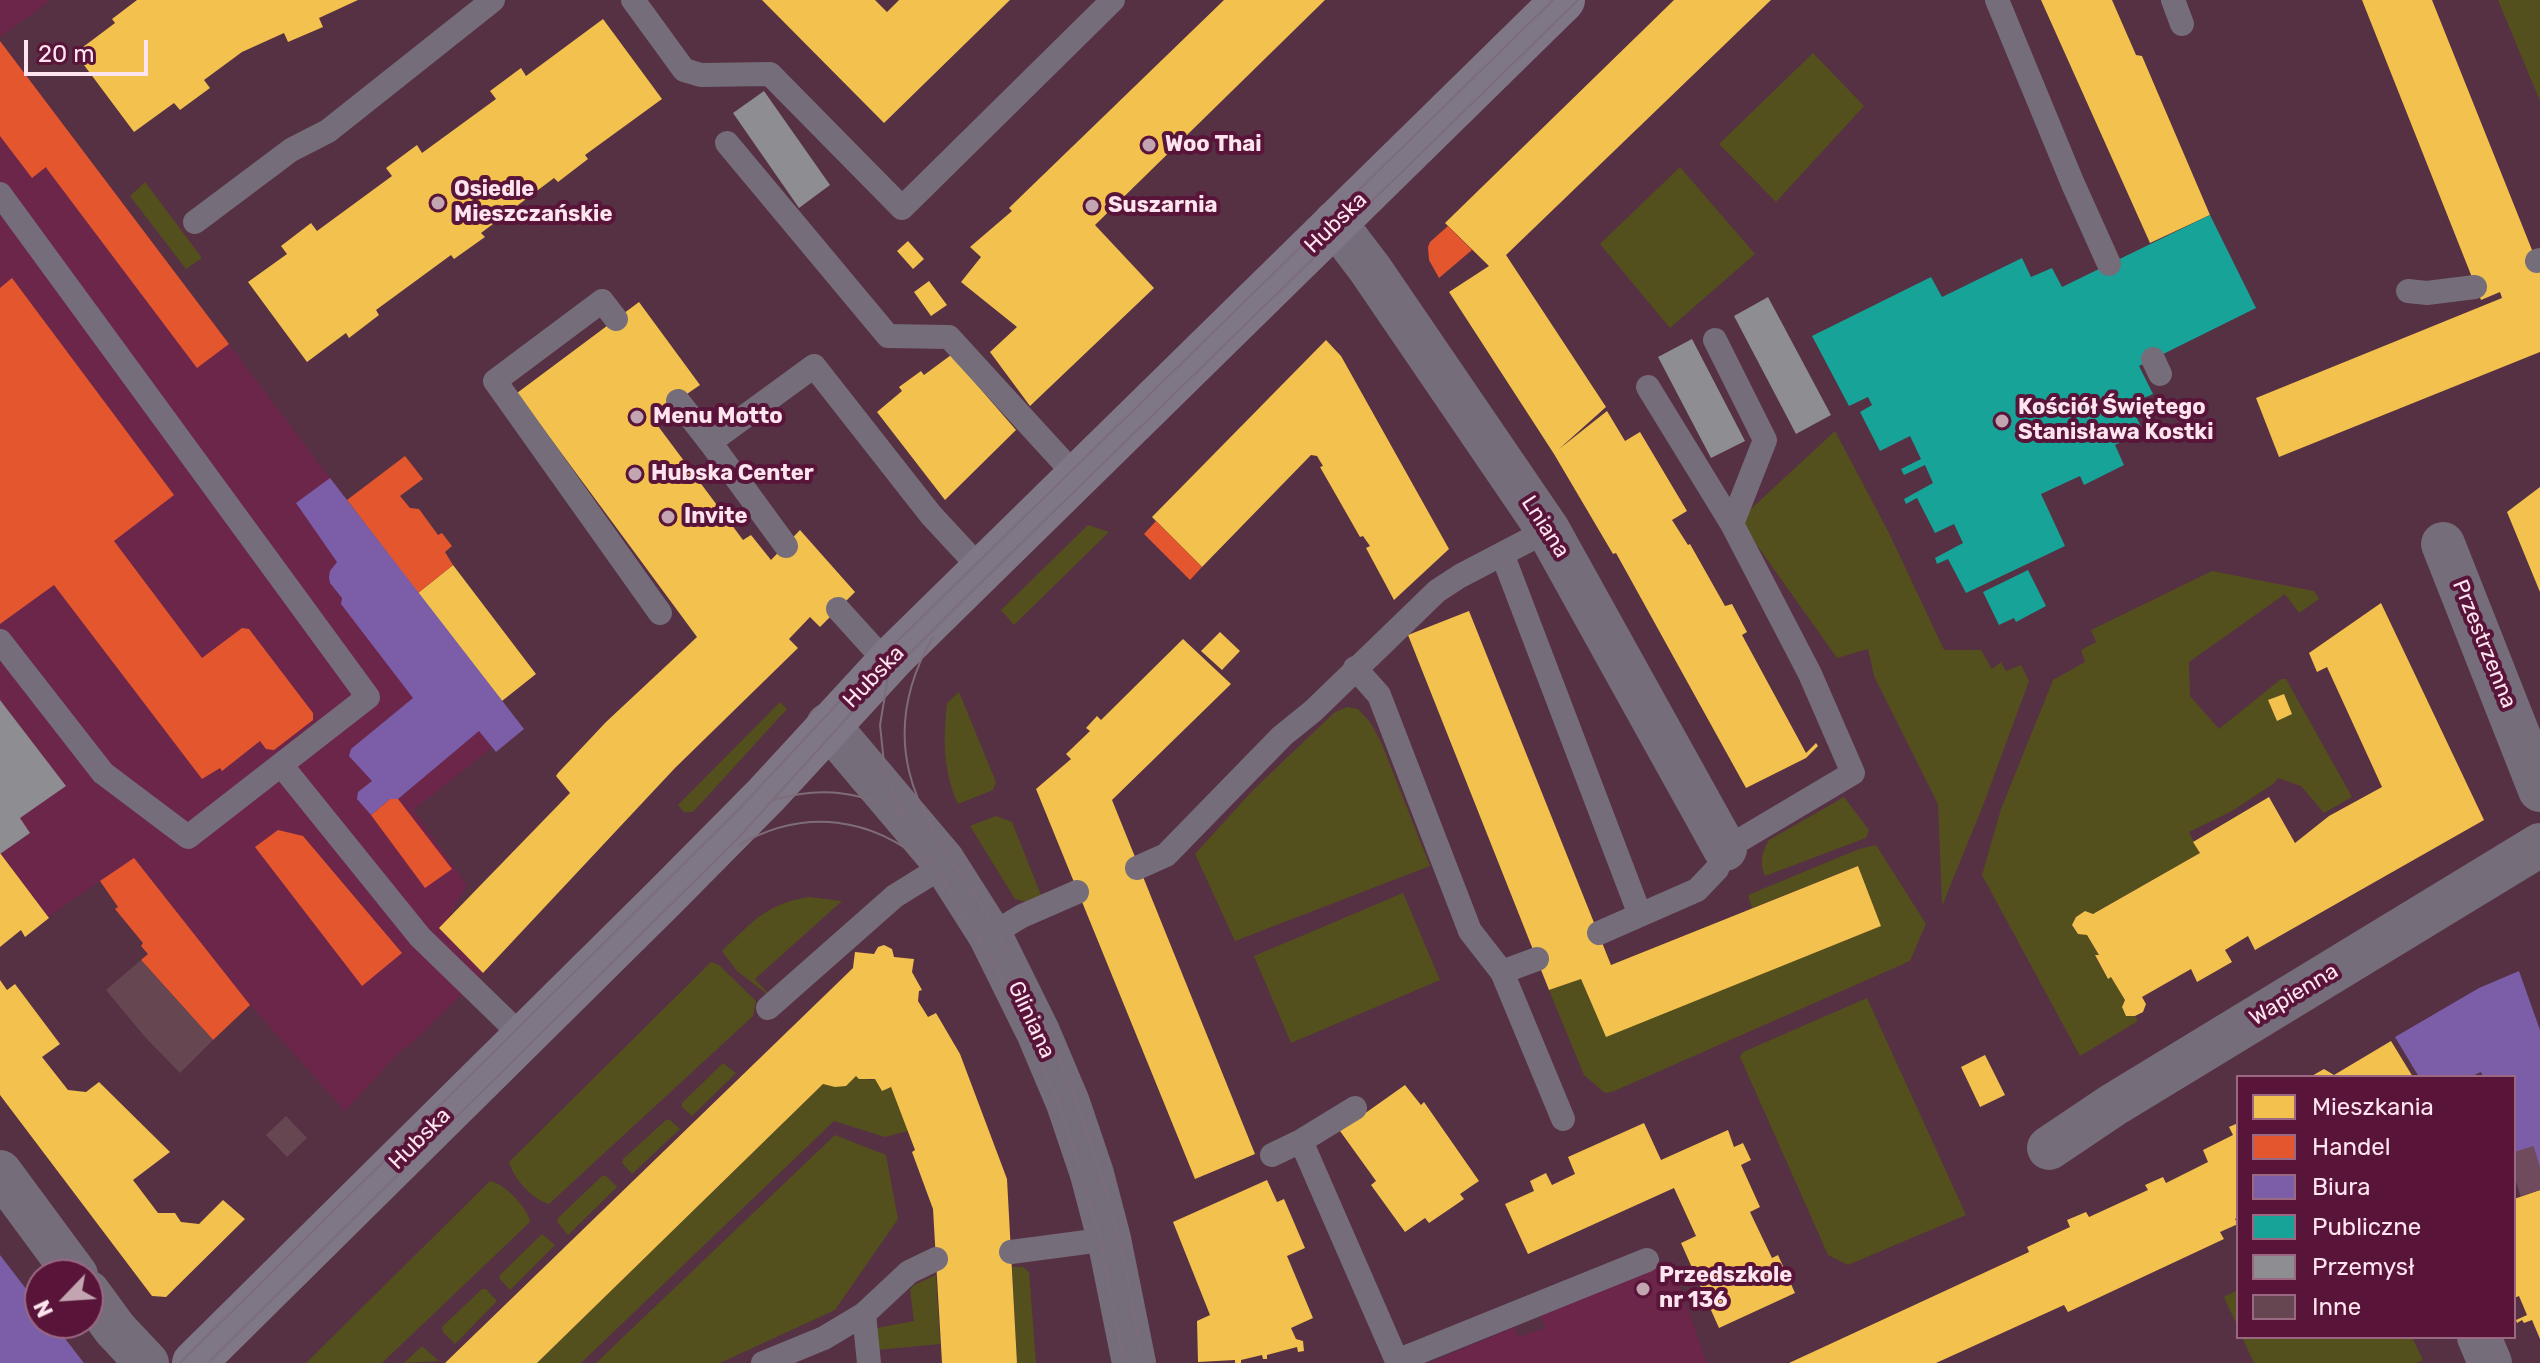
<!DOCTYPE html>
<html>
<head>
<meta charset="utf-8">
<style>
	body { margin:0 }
	#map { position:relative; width:2540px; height:1363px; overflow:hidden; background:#563043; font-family:Rubik,sans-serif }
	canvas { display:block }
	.legend { position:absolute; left:2236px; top:1075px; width:280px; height:264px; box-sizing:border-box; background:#591539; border:2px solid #9b6881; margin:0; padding:10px 14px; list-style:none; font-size:24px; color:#fee4ee }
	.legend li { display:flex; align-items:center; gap:16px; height:40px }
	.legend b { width:40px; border:2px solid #9b6881 }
	.north { position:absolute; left:24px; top:1259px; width:80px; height:80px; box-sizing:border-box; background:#591539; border:2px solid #9b6881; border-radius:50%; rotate:245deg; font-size:22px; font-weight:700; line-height:32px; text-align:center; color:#fee4ee }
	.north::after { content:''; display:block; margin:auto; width:28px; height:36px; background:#c3a5b2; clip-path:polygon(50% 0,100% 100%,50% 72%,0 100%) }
	.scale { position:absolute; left:24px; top:40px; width:124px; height:36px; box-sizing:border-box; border:4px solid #fee4ee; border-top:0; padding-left:10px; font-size:24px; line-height:28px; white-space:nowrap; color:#fee4ee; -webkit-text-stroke:6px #591539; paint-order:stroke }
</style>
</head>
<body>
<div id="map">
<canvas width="2540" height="1363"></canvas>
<ul class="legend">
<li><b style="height:22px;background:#f2c14e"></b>Mieszkania</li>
<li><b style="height:22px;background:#e4572e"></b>Handel</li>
<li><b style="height:22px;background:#7b5ea7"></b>Biura</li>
<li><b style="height:22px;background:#17a398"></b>Publiczne</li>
<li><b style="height:22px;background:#8d8d92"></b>Przemysł</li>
<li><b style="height:22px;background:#664751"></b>Inne</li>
</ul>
<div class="north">N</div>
<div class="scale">20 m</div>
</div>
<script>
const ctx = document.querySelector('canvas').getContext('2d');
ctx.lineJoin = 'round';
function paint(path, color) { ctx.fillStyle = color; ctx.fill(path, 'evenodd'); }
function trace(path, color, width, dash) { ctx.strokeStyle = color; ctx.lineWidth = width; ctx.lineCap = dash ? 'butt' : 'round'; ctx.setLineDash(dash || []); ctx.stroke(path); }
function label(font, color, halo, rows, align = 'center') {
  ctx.font = font + ' Rubik,sans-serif'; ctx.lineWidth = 8; ctx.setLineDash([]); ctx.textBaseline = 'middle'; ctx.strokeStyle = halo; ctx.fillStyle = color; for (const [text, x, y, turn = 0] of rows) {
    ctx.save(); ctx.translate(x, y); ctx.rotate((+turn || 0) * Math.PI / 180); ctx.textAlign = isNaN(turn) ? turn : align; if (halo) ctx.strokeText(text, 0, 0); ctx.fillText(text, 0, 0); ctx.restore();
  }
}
paint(new Path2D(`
	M0,0H51L0,37Z
	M0,41L518,727L413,810L467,885L448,919L440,928L483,973L407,1048L405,1046L345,1111L250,1005L100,881L48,917L0,853Z
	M1671,1262L1707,1363H1430L1514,1327L1519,1337L1545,1328L1541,1316Z`), '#6c264a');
paint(new Path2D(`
	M2498,0H2540V101Z
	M1813,53L1864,106L1776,202L1719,144Z
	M1680,167L1755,254L1670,328L1600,244Z
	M145,182L202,258L186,269L130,196Z
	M1835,431L1889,533L1944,650H1981L1992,669L2001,662L2006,671L2021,665L2029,681L1984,803L1942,906L1938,804L1874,676L1868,649L1837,658L1739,520Z
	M1088,525L1109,532L1014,625L1001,610Z
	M2212,571L2314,591L2319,599L2299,613L2285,594L2189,662L2190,696L2219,729L2281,679H2286L2352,797L2324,813L2301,786L2278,778L2273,784L2232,811L2189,832L2200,853L2093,914L2085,911L2076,917L2072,926L2078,934L2087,935L2099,955L2095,956L2107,978L2111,977L2125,1000L2122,1007L2126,1015L2135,1016L2138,1021L2080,1056L1982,875L2001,809L2053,680L2085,662L2081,650L2096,642L2091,630Z
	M959,692L996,782L993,790L958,804C943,772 943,738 947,703Z
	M780,702L787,709L693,812H684L678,805Z
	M1347,707L1358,709L1370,722L1381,742L1430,866L1235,941L1195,854L1253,790L1335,712Z
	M1844,797L1869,830L1866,838L1765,876C1759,863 1762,851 1769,840Z
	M996,816L1012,822L1041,895L1026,902L1015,899L970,826Z
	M1876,845L1926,924L1910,961L1612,1092L1605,1093L1584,1075L1549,990L1581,979L1606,1036L1881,926L1858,866L1752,908L1748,895L1859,849Z
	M1403,893L1440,980L1291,1043L1254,956Z
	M809,897L842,901L755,979L772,998L737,971L722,951C751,923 767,903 809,897Z
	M711,962L719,965L756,1001L753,1016L549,1204C533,1200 513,1178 509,1162Z
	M1867,998L1966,1215L1848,1265L1828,1255L1740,1057L1743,1052Z
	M723,1063L736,1073L692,1116L682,1107V1103Z
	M856,1076L870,1080L875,1079L891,1087L908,1131L885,1137L834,1121L581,1363H537L823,1084C838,1088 845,1087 856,1076Z
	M666,1120H670L680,1129L632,1174L622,1163L623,1159Z
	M835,1135L886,1155L898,1219L835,1310L720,1363H596Z
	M602,1176H606L617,1187L568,1235L558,1223V1218Z
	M490,1181C504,1183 528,1208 530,1222L382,1363H306Z
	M542,1234L555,1245L510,1290L499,1278L501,1274Z
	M1012,1267H1023L1029,1272L1036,1363H1017Z
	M936,1275L940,1344L876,1350L877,1328L914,1321L910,1290L914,1285Z
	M482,1289H486L497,1301L455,1344L443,1332L442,1327Z
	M2238,1290V1328L2224,1297Z
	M2242,1337H2412L2423,1360L2416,1363H2254Z
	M422,1346L439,1361L404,1363Z`), '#53501d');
paint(new Path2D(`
	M137,0H358L319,18L323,27L288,42L284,33L242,52L204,80L210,88L180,110L174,103L134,132L75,53L115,23L112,19Z
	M762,0H875L887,12L899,0H1010L884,123Z
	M1224,0H1325L1095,225L1154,288L1030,406L990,352L1017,327L961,282L981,257L970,247L1012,211L1009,208L1012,205Z
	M1674,0H1771L1506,255L1606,407L1559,449L1607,411L1625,441L1640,432L1687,511L1672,520L1688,545L1690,544L1725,606L1732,604L1747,632L1742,635L1806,753L1816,743L1818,746L1806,758L1746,788L1616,553L1613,554L1554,454L1449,292L1489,266L1445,223Z
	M2041,0H2112L2136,55L2142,56L2210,215L2150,243Z
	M2362,0H2432L2540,270V352L2279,457L2256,398L2502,298L2500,292L2481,300Z
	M603,19L662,99L585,155L588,159L558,182L554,178L481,233L485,237L454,259L451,255L376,310L379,315L349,338L346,333L307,362L248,282L287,254L281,246L311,223L317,231L392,176L386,168L417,145L422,153L496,99L490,91L521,68L526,76Z
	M908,241L924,259L913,269L897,251Z
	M929,281L947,305L931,316L914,292Z
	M639,302L700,385L652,418L743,540L751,535L771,560L800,530L855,592L820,627L810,617L789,639L798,648L675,768L483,973L439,928L570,793L556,776L558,773L606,722L697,637L517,393Z
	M1326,340L1341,356L1449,549L1394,600L1366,548L1370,546L1363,536L1360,537L1320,467L1323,466L1317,456L1311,455L1202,567L1152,517Z
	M951,355L1016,430L945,500L877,412L902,391L899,387L921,371L924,375Z
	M2540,487V592L2507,512Z
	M453,565L536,674L502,701L418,593Z
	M2381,603L2484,820L2255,950L2248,936L2225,950L2232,962L2197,982L2191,969L2142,997L2146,1004L2143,1012L2135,1016H2126L2122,1007L2125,1000L2111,977L2108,979L2095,955H2099L2087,935L2078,934L2072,925L2076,917L2085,911L2093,914L2200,853L2193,842L2269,797L2295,843L2329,816L2382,787L2327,667L2317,672L2309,653Z
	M1469,611L1611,965L1858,866L1881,926L1606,1037L1581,979L1549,990L1408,635Z
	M1220,632L1240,651L1222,670L1201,651Z
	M1183,639L1231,684L1112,800L1255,1154L1195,1179L1036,789L1071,759L1066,754L1090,731L1086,728L1097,716L1101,720Z
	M2284,694L2292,714L2277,721L2268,700Z
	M0,853L49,918L25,937L21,930L0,947Z
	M884,945L892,949L894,957L914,959L912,972L922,990L919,991L918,1001L928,1017L936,1013L960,1054L1007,1179L1017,1363H942L933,1209L912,1152L915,1150L891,1087L882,1091L875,1079H859L856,1076L846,1086L835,1087L823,1084L537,1363H445L853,968L855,952L874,954L878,947Z
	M0,980L7,990L15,984L60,1044L42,1057L68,1090L86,1092L99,1082L170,1152L133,1180L158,1213H175L181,1222L199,1224L223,1200L245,1219L166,1297L152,1296L0,1095Z
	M2391,1041L2413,1077H2310L2324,1069L2334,1075Z
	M1985,1055L2005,1095L1980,1107L1961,1067Z
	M1405,1085L1421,1105L1424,1102L1479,1181L1460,1194L1464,1199L1454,1206L1429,1223L1425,1218L1405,1232L1371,1185L1376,1181L1340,1131Z
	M1644,1123L1661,1160L1728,1130L1734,1147L1743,1143L1751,1160L1741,1165L1760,1207L1750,1212L1772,1258L1778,1255L1795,1293L1719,1328L1681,1243L1696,1236L1674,1188L1528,1254L1505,1204L1534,1191L1530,1181L1546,1173L1552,1185L1575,1174L1568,1157Z
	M2238,1123V1217L2235,1219L2238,1224L2220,1232L2224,1239L2068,1312L2064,1305L1936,1363H1789L2029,1252L2027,1247L2070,1227L2067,1220L2086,1212L2089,1217L2148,1190L2145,1185L2163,1177L2166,1183L2208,1162L2203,1150L2233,1135L2229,1127Z
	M1267,1180L1277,1202L1284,1199L1305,1248L1287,1256L1313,1318L1291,1328L1296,1339L1303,1341L1304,1351L1298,1352L1297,1347L1267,1355V1359H1263L1262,1355L1241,1360V1363H1235V1360L1198,1362L1197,1321L1210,1315L1173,1222Z
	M2540,1190V1339L2532,1320L2524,1323L2522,1320L2517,1323L2516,1320L2527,1315L2519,1296L2514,1298V1199Z`), '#f2c14e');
paint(new Path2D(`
	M0,41L229,344L197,368L47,169L46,167L32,178L0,136Z
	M1448,226L1472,250L1439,278L1429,260L1428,247L1430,242Z
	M12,278L174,495L114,541L202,658L242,628L249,629L313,713V720L274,750L266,749L260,741L222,771L220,768L202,779L54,585L0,624V288Z
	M405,456L423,479L400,496L410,508L419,509L438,535L442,533L452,546L445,552L453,565L418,593L347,500Z
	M1156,521L1202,567L1190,580L1144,534Z
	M390,799H398L452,869L425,888L371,815Z
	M278,830L303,836L402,953L362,986L255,847Z
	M134,858L250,1005L213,1040L141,960L148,954L141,946L143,943L115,909L118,907L100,881Z`), '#e4572e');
paint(new Path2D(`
	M330,478L524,729L496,752L479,731L398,799H390L371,815L357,799L358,792L372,781L349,756L351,749L413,698L341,604L342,598L330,583L329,577L330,571L337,562L296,503Z
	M2519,971L2540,1030V1185L2526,1190L2514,1157V1077H2483L2481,1072L2470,1077H2419L2395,1037L2479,988Z
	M0,1255L40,1307V1323H53L84,1363H0Z`), '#7b5ea7');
paint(new Path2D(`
	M2210,215L2256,308L2139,366L2153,394L2130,404L2143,431L2115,445L2124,465L2084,485L2080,476L2041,494L2065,546L1966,593L1948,559L1937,564L1935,558L1963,543L1954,524L1935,533L1917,498L1906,504L1904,499L1933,483L1925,465L1904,475L1901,469L1921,459L1910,436L1880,451L1860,412L1872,405L1868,397L1849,406L1812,336L1931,277L1942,297L2022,258L2031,277L2052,268L2062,287Z
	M2028,570L2046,606L2016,622L2014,618L1999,625L1983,592Z`), '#17a398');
paint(new Path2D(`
	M764,91L830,185L799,208L733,113Z
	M1768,297L1831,415L1796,434L1734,316Z
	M1692,339L1745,441L1711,458L1658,357Z
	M0,700L66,786L20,818L30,833L0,854Z`), '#8d8d92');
paint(new Path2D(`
	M141,960L213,1040L180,1073L145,1037L106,990Z
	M286,1116L307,1138L287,1157L266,1135Z`), '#664751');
trace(new Path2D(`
	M2514,1175L2540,1167`), '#6f4b5d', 44, [44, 22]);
trace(new Path2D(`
	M633,0L684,70L701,75L770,74L902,208L1113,0
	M1997,0L2073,184L2109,264
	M2173,0L2182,24
	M727,143L888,336L949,337L1077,477
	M0,194L368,697L188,837L103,773L0,641
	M195,222L291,150L328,131L493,0
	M2537,261L2540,260
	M2408,291L2427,293L2475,287
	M616,319L602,301L495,381L660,613
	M1715,340L1765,440L1732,524
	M2153,359L2160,374
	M678,401L710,442
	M786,546L710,442L814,366L931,515L982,570
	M1503,556L1640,915
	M838,609L887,663
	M1355,668L1379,695L1470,931L1502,972L1537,959
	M282,766L420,937L523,1037
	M1137,868L1166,855L1282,736L1313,711L1437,591L1460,576L1548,530
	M1599,933L1697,890L1717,869L1725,849L1853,773L1810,674L1732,524L1648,387
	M990,935L1022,916L1077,892
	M1502,972L1563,1119
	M768,1008L895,896L945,865
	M1301,1141L1397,1361L1647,1260
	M1272,1155L1301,1141L1355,1108
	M1011,1252L1109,1239
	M864,1314L869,1363
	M763,1363L824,1338L864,1314L909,1272L936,1259`), '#756d79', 24);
trace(new Path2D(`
	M1335,223L1370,269L1548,530L1725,849
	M2443,544L2540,790
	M828,725L943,861L990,935L1038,1032L1068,1103L1092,1174L1109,1239L1134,1363
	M2049,1148L2113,1105L2540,845
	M0,1172L76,1275
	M88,1292L115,1329L147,1363
	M2479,1337L2490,1363`), '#756d79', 44);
trace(new Path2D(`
	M194,1363L666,896L766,795L894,656L1563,0`), '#807786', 44);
trace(new Path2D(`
	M933,637C909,678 898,724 909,771C920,818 951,858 977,898C999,933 1018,968 1035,1005C1072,1081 1100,1162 1120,1244C1130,1283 1135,1324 1143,1363
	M888,677L880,725L885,773L903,814L996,967L1032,1040L1062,1112L1099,1233L1124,1363
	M774,800C819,786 863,791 904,815
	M739,845C805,807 872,817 928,865
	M180,1363L741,807L879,659L1553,0
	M208,1363L741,835L863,700L960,603L1578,0`), '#7d6d79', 2);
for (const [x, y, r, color] of [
	[1149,145,8,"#c3a5b2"],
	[438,203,8,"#c3a5b2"],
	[1092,206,8,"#c3a5b2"],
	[637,417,8,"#c3a5b2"],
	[2002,421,8,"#c3a5b2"],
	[635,474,8,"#c3a5b2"],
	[668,517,8,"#c3a5b2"],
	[1643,1289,8,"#c3a5b2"]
]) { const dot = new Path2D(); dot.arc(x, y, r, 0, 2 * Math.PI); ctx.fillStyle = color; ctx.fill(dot); trace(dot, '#591539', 3); }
label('bold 22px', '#fee4ee', '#591539', [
	["Woo Thai",1165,145],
	["Osiedle",454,190],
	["Mieszczańskie",454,215],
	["Suszarnia",1108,206],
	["Kościół Świętego",2018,408],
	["Stanisława Kostki",2018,433],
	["Menu Motto",653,417],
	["Hubska Center",651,474],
	["Invite",684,517],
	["Przedszkole",1659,1276],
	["nr 136",1659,1301]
], 'left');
label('22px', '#fee4ee', '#591539', [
	["Hubska",1336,223,-44],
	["Lniana",1545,527,57],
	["Przestrzenna",2484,644,68],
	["Hubska",874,677,-46],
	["Wapienna",2294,995,-31],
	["Gliniana",1031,1020,65],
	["Hubska",420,1139,-45]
]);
</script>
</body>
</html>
